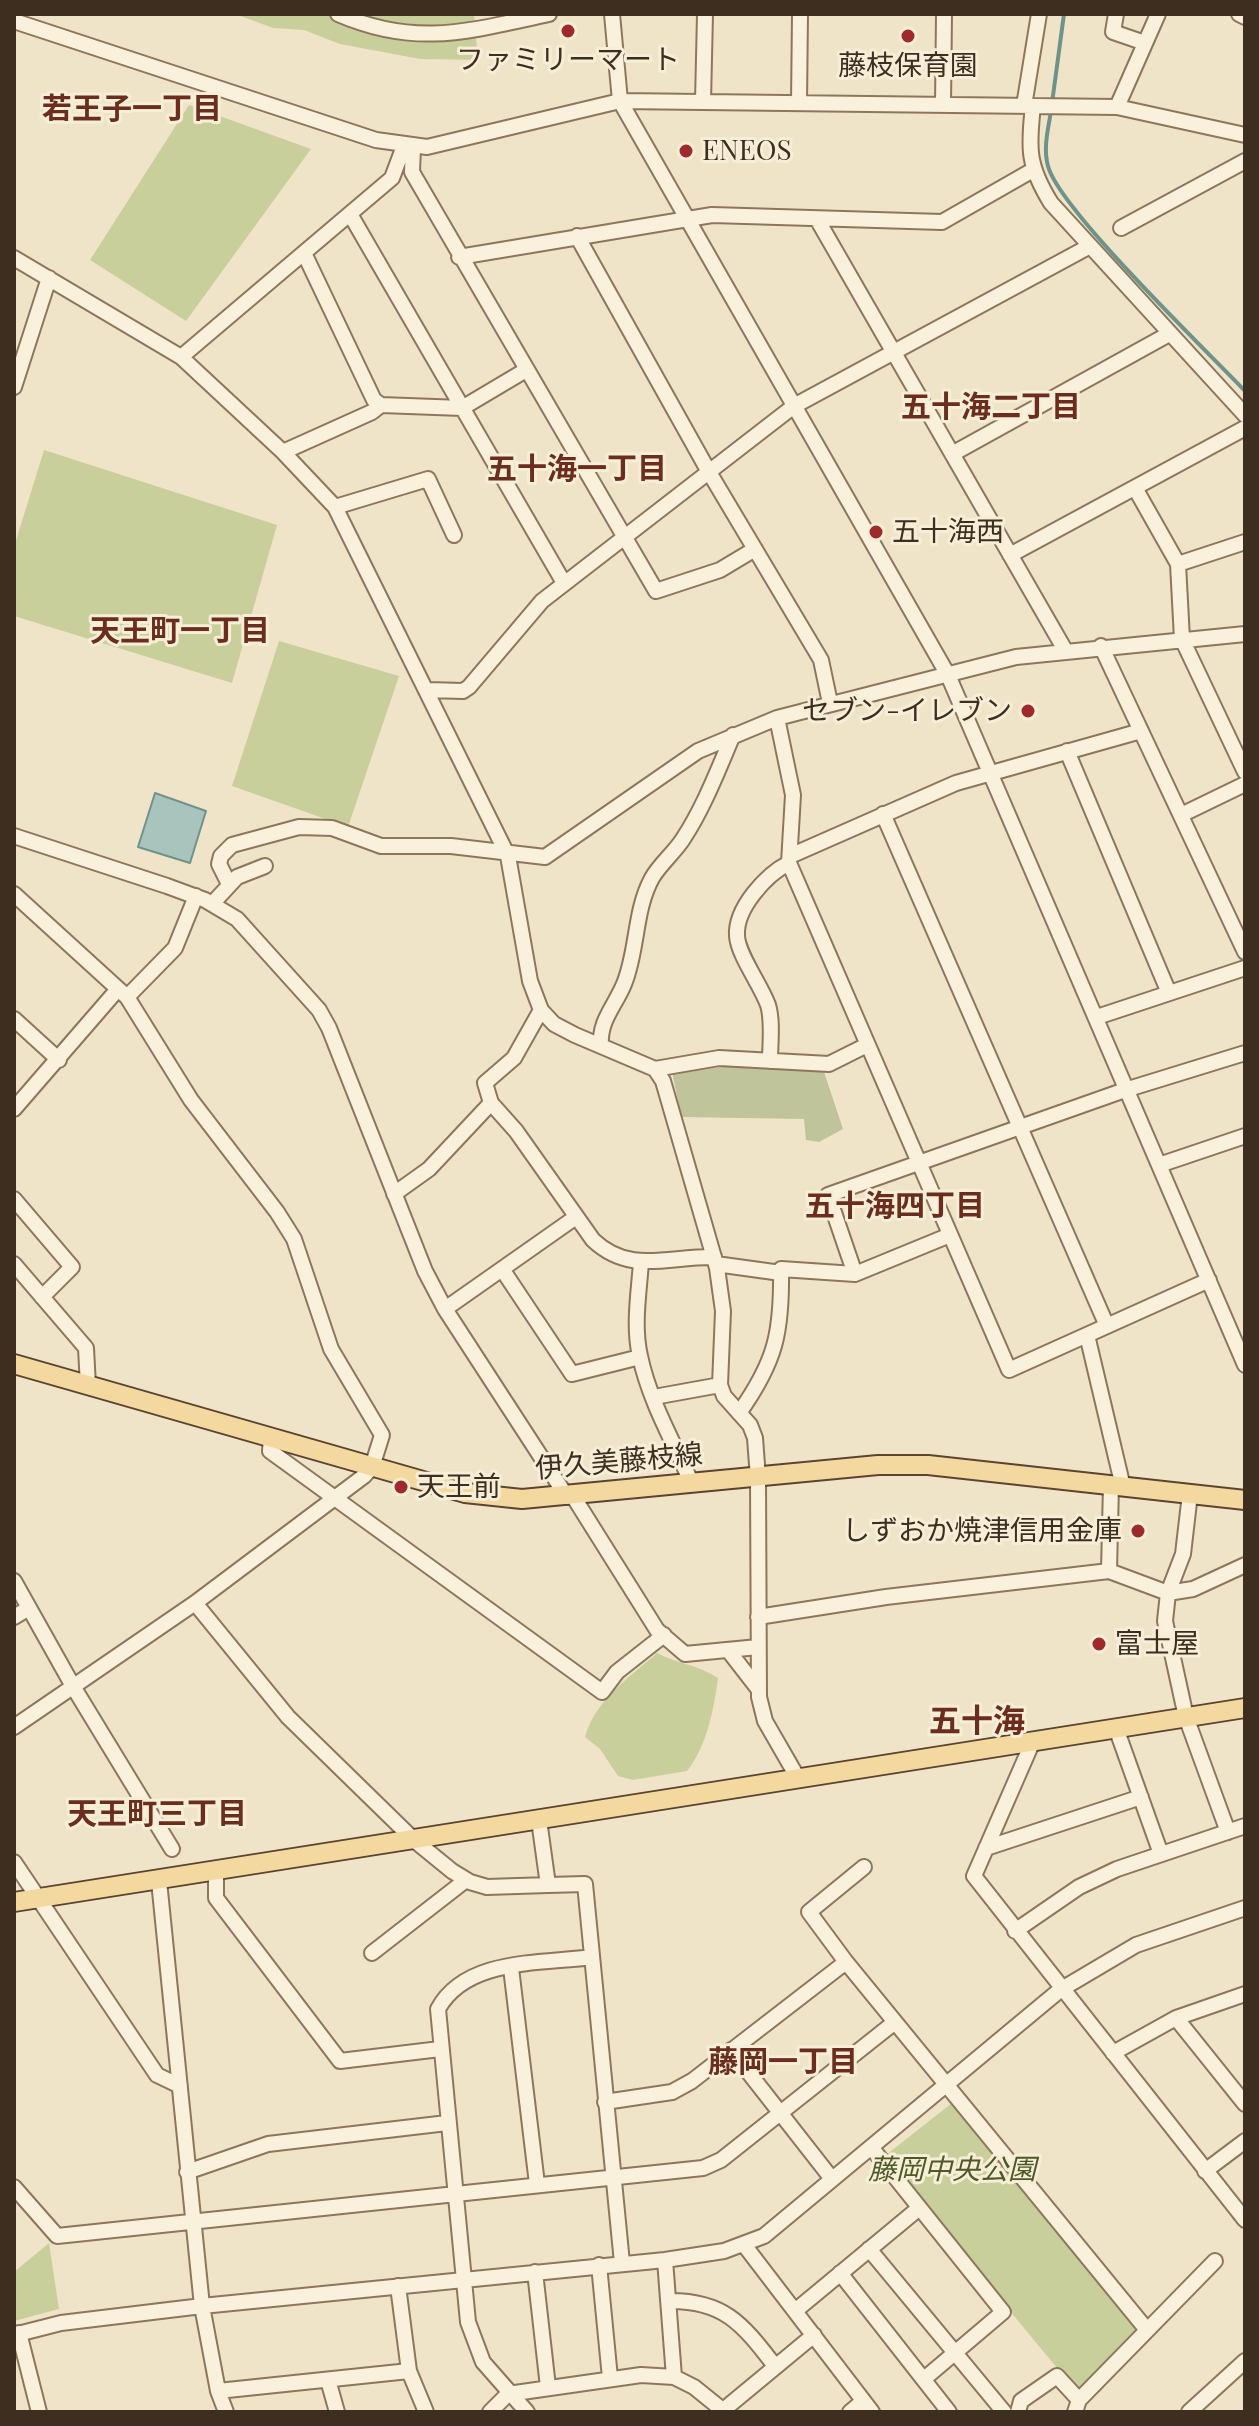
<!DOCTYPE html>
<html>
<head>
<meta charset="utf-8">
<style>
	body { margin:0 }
	#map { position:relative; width:1259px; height:2426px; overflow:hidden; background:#f0e4c8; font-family:"Playfair Display",serif }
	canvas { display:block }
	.frame { position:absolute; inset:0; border:16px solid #3d2e20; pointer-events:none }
</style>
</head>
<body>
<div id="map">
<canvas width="1259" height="2426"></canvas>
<div class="frame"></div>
</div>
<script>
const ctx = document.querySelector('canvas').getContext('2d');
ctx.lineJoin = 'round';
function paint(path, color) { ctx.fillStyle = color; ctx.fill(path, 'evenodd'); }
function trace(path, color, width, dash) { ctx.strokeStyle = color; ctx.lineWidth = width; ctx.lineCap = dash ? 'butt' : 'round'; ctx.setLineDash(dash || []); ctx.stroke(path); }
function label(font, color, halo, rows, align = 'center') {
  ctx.font = font + ' "Playfair Display","Noto Sans JP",serif'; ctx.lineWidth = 6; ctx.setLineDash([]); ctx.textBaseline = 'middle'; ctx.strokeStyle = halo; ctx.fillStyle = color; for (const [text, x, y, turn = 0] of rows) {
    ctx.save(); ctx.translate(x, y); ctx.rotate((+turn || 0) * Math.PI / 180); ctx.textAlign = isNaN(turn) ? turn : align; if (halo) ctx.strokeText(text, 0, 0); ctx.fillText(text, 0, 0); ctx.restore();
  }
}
paint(new Path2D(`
	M235,14H474L478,60L420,59L340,44L304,30L273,28Z
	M189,105L311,149L186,321L90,260Z
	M44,450L277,525L232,683L14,616V547Z
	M279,641L399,676L348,827L232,786Z
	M657,1653C678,1664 699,1665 718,1678C714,1709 707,1746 687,1771L633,1780L618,1776L600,1749L585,1737C595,1700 629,1678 657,1653Z
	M952,2103L1136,2325L1135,2336L1084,2390L1076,2391L885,2160L886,2155Z
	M49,2243L59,2309L14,2321V2272Z`), '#c9cf9b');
paint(new Path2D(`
	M738,1066L824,1072L843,1129L819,1142L806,1140L804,1119L681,1117L672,1071Z`), '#bfc49a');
const water = new Path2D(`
	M155,793L206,811L190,863L138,847Z`);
paint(water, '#a9c4bc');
trace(water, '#6f938a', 2);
trace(new Path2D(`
	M1052,103L1064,14
	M1051,111C1048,130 1043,148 1048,166C1059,209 1207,351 1245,391`), '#6f938a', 4);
const minor = new Path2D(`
	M338,14C417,48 469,31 549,14
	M612,14L620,101L948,675L1245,1365
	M1116,14L1113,32L1145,43
	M1239,14L1245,17
	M14,21L376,140L427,147L620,101L1117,107L1245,135
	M703,102L705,14
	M799,103L800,14
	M943,105L944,14
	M1024,106L1039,14
	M1033,106C1028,149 1028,166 1051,203L1245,415
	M1117,107L1158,14
	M413,148L412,172L656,591L720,570L755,549
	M350,214L564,583
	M817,219L1065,650
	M1121,228L1245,161
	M577,236L709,472L821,660L830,703
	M304,253L374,400L381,405L462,408L526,370
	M459,257L712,215L942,222L1033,170
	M14,258L181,357L283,452L335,507L508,856L530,981L541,1010L554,1024L575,1035L655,1069L663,1081L717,1268L723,1311L720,1385L724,1396L750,1425L755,1438L758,1478L759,1697L765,1721L799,1780
	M181,357L392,178L404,146
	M14,387L49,278
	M283,452L372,412L381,405
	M952,454L1169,334
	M1135,488L1178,564L1182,639L1245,772
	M335,507L428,479L454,535
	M1010,555L1245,428
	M1178,564L1245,542
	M1101,646L1245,952
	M428,690L463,691L469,687L542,601L794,406L1090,246
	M777,718L793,795L789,863L1009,1370L1209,1280
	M1067,751L1169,993
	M883,814L1107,1326
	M1181,815L1245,784
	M14,836L167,886L205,900L237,919L319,1010L329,1028L425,1271L445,1309L567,1497
	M790,856L956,783L1141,731
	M229,884L219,864L221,856L232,845L299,827L332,828L381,846H451L545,857L698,751L777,718L1016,657L1245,634
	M14,894L127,997L191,1100L277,1212L294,1239L331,1349L382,1435L372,1467L364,1476L195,1603L14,1727
	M212,904L237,877L265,866
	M127,997L175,948L196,896
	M541,1010L514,1058L485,1083L491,1103L516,1131L593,1240C630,1275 668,1256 714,1257
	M1097,1017L1245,968
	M14,1019L59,1060
	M601,1045C599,1021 615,1006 624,984C638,950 634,911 652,878C660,864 674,853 683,839C704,807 718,770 733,735
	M770,1061C770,1044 773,1021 768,1005C761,985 738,955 737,936C735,908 767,874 789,863
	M655,1069L719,1058L829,1064L867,1045
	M14,1109L118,989
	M1159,1165L1245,1136
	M394,1194L429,1169L491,1103
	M14,1199L72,1267L42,1297
	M641,1262C639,1292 633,1326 640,1356C649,1400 674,1443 692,1484
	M14,1264L86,1348L88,1386
	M716,1264L781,1273
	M502,1269L572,1374L640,1357
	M855,1274L828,1195L1125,1090L1245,1053
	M445,1309L576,1217
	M1087,1335L1123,1487
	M654,1397L720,1385
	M739,1413C776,1361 782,1332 781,1269L855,1274L950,1235
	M271,1438L270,1451L602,1692L617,1672L664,1635
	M1111,1485L1109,1571L1168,1593L1193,1589L1245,1565
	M1190,1494L1183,1554L1168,1593L1165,1621L1186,1717L1228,1832
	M573,1496L657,1630L685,1654L758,1647
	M14,1581L74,1688L172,1849
	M195,1603L288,1717L414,1840L452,1871L470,1882L487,1887L548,1885
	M14,1617L29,1608
	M758,1617L886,1597L1109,1571
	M728,1650L759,1690
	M1116,1728L1161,1854
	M1033,1741L974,1876L1245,2220
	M539,1820L548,1885L585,1884L622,2263
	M986,1848L1141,1797
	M14,1862L157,2075L180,2086
	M864,1867L809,1912L846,1962L1147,2330
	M216,1872V1898L340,2061L440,2049
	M159,1881L202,2306L218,2391L226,2412
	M1015,1931L1079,1887L1117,1869L1245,1826
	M372,1953L466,1880
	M511,1968L537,2184
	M1176,2018L1245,2104
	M731,2050L832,2179
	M1113,2053L1176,2018L1245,1994
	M605,2102L672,2092L692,2081L846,1962
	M871,2147L1003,2312L924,2379
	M1205,2171L1245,2141
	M187,2172L268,2144L447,2123
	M14,2187L57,2236L703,2168L721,2160L895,2022
	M745,2246L872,2412
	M869,2249L1004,2412
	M665,2260L674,2377
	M599,2265L610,2378
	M535,2272L548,2387
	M840,2273L949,2412
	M398,2286L409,2371L426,2412
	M668,2301C725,2300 743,2325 775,2366
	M795,2311L918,2209
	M19,2333L39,2412
	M14,2335L61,2323L202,2306L665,2260L724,2251L764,2236L1060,1990L1136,1945L1245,1908
	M328,2380L337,2412
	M218,2391L409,2371
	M490,2412L508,2394L641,2375L674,2377L694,2387L725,2412
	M527,2412L483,2362L468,2322L438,2009C466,1958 540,1964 592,1957
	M721,2412L814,2335
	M850,2412L863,2401
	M1018,2412L1021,2401L1057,2376L1079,2400
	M1075,2412L1079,2400L1215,2261
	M1189,2412L1245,2361`);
const major = new Path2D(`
	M14,1364L465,1493L522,1499L878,1465H928L1245,1500
	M14,1902L1245,1708`);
trace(minor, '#8d765c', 18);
trace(major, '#5b4430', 22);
trace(minor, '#faf1dc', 14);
trace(major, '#f3d9a0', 18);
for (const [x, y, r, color] of [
	[568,31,8,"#9e2a2b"],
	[908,36,8,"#9e2a2b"],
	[686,151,8,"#9e2a2b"],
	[876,532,8,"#9e2a2b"],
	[1028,711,8,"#9e2a2b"],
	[401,1487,8,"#9e2a2b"],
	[1138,1531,8,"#9e2a2b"],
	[1099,1644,8,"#9e2a2b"]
]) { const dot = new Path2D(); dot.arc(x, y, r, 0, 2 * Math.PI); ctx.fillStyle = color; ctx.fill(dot); trace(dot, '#f7eed8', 3); }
label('28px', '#3d2e20', '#f7eed8', [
	["ファミリーマート",568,60,"center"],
	["藤枝保育園",908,66,"center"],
	["ENEOS",702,151],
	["五十海西",892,532],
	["セブン-イレブン",1012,711,"right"],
	["天王前",417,1487],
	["しずおか焼津信用金庫",1122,1531,"right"],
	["富士屋",1115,1644]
], 'left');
label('28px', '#3d2e20', '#f7eed8', [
	["伊久美藤枝線",619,1462,-5]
]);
label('italic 28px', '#4d5a26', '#f7eed8', [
	["藤岡中央公園",952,2170]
]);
label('bold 30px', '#6b2e1e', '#f7eed8', [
	["若王子一丁目",132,110],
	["五十海二丁目",991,408],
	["五十海一丁目",577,470],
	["天王町一丁目",180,632],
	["五十海四丁目",895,1207],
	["天王町三丁目",157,1815],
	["藤岡一丁目",783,2063]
]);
label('bold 32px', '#6b2e1e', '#f7eed8', [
	["五十海",977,1722]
]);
</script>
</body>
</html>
